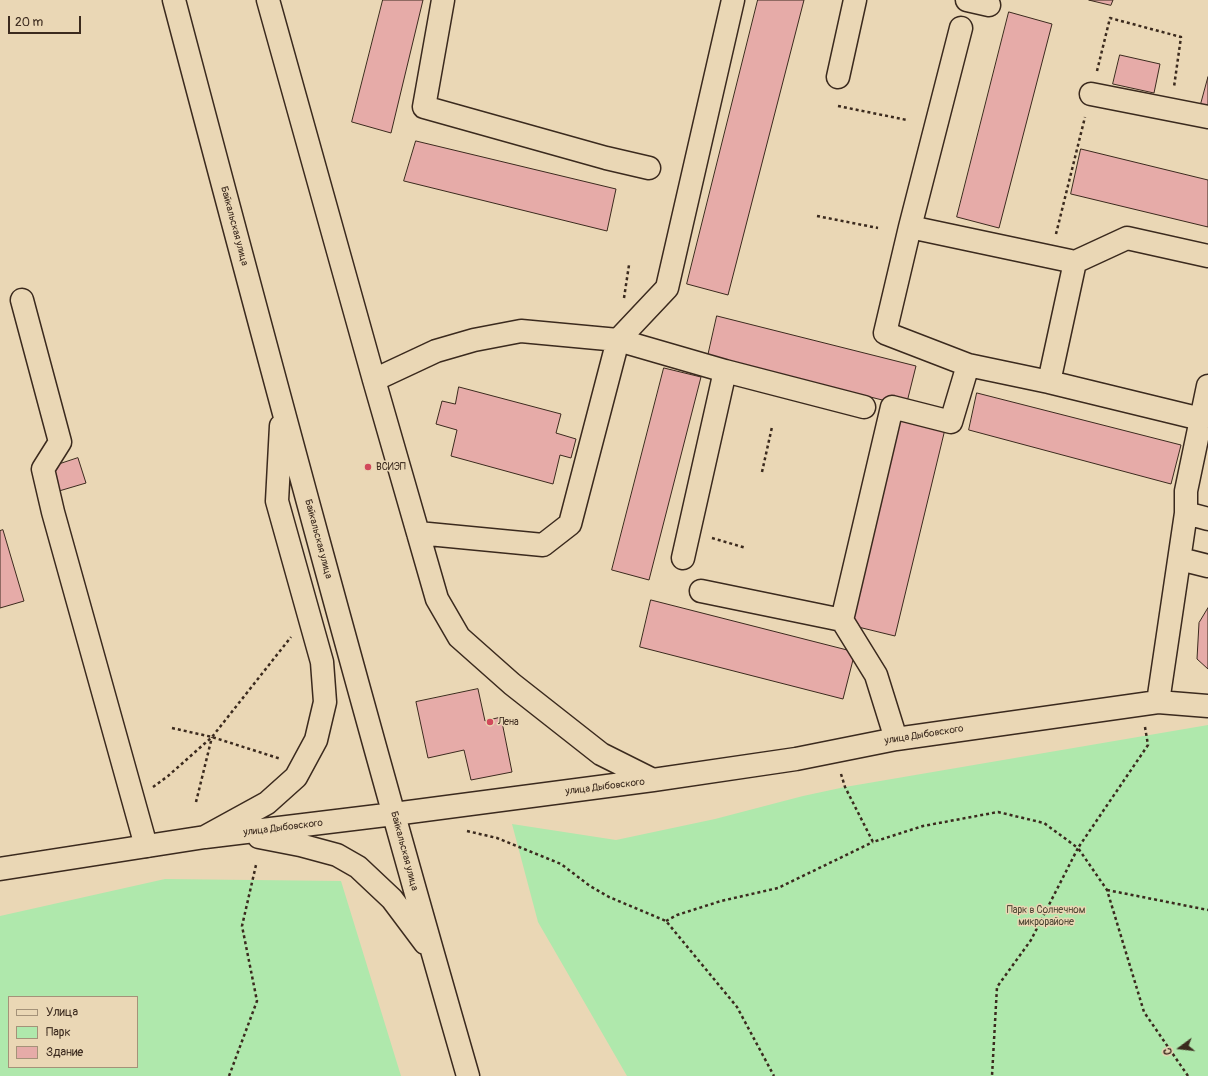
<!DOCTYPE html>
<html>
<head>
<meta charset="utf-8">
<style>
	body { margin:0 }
	#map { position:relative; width:1208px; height:1076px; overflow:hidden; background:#ead7b5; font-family:Pangolin,sans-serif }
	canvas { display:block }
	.legend { position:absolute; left:8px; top:996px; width:130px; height:72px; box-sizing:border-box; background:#ead7b5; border:1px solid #a49279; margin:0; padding:5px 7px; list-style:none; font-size:12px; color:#3b2a1e }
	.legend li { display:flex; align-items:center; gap:8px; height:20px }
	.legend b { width:20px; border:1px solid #a49279 }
	.north { position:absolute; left:1160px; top:1028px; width:40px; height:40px; -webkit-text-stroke:3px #ead7b5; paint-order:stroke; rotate:255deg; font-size:11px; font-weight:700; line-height:16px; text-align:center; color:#3b2a1e }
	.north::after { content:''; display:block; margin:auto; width:14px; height:18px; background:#3b2a1e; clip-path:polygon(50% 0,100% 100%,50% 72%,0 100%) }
	.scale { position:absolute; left:8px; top:16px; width:73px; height:18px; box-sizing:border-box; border:2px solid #3b2a1e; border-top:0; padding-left:5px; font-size:12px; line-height:14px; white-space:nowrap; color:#3b2a1e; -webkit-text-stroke:3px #ead7b5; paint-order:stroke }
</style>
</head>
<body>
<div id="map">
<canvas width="1208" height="1076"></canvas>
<ul class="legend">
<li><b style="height:5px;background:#ead7b5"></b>Улица</li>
<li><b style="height:11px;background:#afe8ac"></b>Парк</li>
<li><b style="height:11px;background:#e6aba8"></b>Здание</li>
</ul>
<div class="north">С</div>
<div class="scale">20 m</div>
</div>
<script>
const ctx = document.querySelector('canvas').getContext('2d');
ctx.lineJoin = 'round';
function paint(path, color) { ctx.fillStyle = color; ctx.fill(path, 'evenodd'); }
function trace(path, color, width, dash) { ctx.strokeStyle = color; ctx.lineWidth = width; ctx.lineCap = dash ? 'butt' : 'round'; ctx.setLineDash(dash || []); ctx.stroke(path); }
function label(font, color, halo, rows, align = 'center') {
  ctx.font = font + ' Pangolin,sans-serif'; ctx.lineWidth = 3; ctx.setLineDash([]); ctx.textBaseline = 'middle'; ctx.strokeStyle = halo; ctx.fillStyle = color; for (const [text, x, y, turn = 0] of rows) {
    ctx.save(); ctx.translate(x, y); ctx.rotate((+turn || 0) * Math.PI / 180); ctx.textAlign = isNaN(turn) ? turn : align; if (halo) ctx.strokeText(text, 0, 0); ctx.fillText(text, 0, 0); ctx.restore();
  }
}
paint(new Path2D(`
	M1208,725V1076H627L538,922L512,824L616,840L715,819L803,796L845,787Z
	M165,879L341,881L401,1076H0V916ZM9,997H137V1067H9Z`), '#afe8ac');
const building = new Path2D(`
	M383,0H423L391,133L352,122Z
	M758,0H804L728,295L687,284Z
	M1089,0H1113L1111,5Z
	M1009,12L1052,24L999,228L957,217Z
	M1120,55L1160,64L1154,93L1113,84Z
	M1208,77V106L1201,104Z
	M416,141L616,189L607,231L404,181Z
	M1081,149L1208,180V227L1071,194Z
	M717,316L916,366L906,406L708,356Z
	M664,368L701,377L649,580L612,570Z
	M459,387L561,414L556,433L576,439L571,458L560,455L553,484L451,456L457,430L436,424L442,401L455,404Z
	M977,393L1181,445L1171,484L969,430Z
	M901,414L946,425L895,636L850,625Z
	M78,458L86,483L59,491L51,467Z
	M3,530L24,601L0,608V531Z
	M651,600L855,652L843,699L640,647Z
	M1208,608V669L1197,659L1199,623Z
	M478,689L485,721L501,717L512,772L471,780L464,750L428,758L416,702Z`);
paint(building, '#e6aba8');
trace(building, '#3b2a1e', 1);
const minor = new Path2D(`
	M268,0L374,380L437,599L459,637L512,684L601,754L653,780
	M443,0L424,107L606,158L649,168
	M967,0L989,5
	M961,28L910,227L885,333L968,365L1049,382L1201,419
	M838,77L855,0
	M1091,94L1208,117
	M910,227L1075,262L1127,238L1208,256
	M22,300L60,442L43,469L53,512L146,846
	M725,371L864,407
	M374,380L436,351L474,340L521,331L618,340L725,371L683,558
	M1049,382L1075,262
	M1186,513L1208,519
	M418,533L543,545L570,524L618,340L667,288L733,0
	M1180,559L1208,566
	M701,591L842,620
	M1158,702L1186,513V491L1208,386
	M896,739L876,675L842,620L892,407L951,422L968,365
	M394,814L653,780L796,759L896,739L1158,702L1208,706`);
const major = new Path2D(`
	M174,0C269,360 365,719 468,1076
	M205,837L267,803L296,777L316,740L325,702L322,662L277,501L281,426
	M259,837L300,845L337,855L358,867L392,899L425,943
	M0,869L205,837L394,814`);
trace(minor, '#3b2a1e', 25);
trace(major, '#3b2a1e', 25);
trace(new Path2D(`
	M1097,71L1110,18L1181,37L1174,87
	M838,106L907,120
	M817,216L878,228
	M1056,234L1085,117
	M624,298L629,265
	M762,472L772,427
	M712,538L746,548
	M1145,727L1148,745L1078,848L1107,890L1144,1012L1188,1076
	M172,728L212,737L281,759
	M841,774L845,787L873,842L923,826L998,812L1044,823L1078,848L1031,940L997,987L992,1076
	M153,787L168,776L212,737L291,637
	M196,802L212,737
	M467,831L497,838L561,864L590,886L609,897L666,921L737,1007L774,1076
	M1107,890L1208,910
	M666,921L677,915L721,901L778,888L873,842
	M229,1076L257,1001L242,926L256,865`), '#3b2a1e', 2.5, [3, 3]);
trace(minor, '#ead7b5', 22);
trace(major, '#ead7b5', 22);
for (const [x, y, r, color] of [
	[368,467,4,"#d1495b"],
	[490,722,4,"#d1495b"]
]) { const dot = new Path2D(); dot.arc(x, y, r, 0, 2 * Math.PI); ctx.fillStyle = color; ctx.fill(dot); trace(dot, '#ead7b5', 1.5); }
label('10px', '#3b2a1e', '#ead7b5', [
	["Байкальская улица",234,226,75],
	["Байкальская улица",318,539,75],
	["улица Дыбовского",924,735,-9],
	["улица Дыбовского",605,787,-7],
	["улица Дыбовского",283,828,-7],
	["Байкальская улица",404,851,75]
]);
label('10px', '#3b2a1e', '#ead7b5', [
	["ВСИЭП",376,467],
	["Лена",498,722]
], 'left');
label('10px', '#4c4633', '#ead7b5', [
	["Парк в Солнечном",1046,910],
	["микрорайоне",1046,922]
]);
</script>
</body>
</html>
